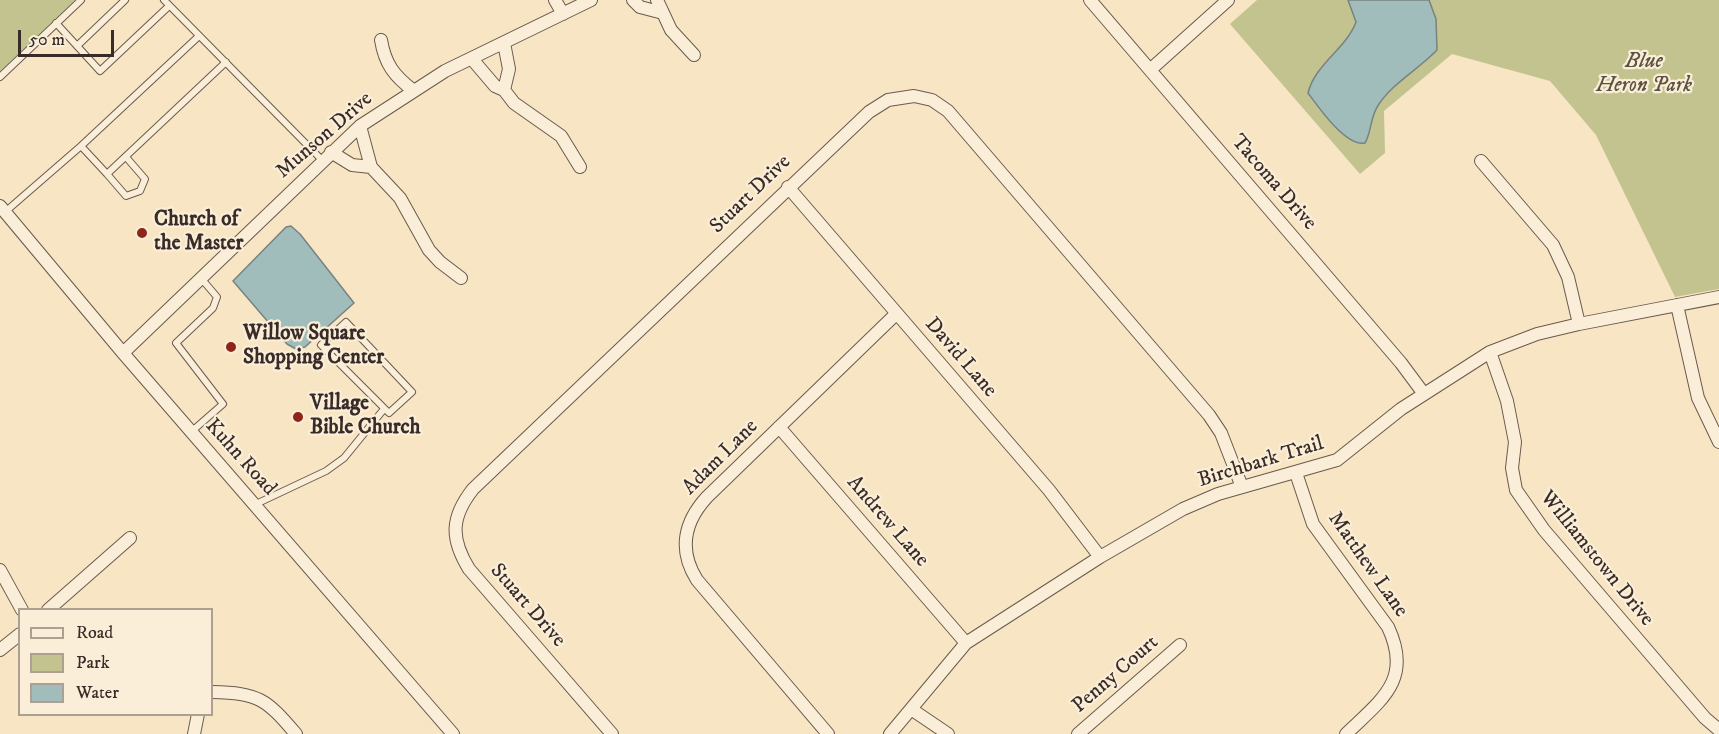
<!DOCTYPE html>
<html>
<head>
<meta charset="utf-8">
<style>
	body { margin:0 }
	#map { position:relative; width:1719px; height:734px; overflow:hidden; background:#f8e5c3; font-family:"IM FELL DW Pica",serif }
	canvas { display:block }
	.legend { position:absolute; left:18px; top:608px; width:195px; height:108px; box-sizing:border-box; background:#faeed8; border:2px solid #ada092; margin:0; padding:8px 10px; list-style:none; font-size:18px; color:#392c28 }
	.legend li { display:flex; align-items:center; gap:12px; height:30px }
	.legend b { width:30px; border:2px solid #ada092 }
	.scale { position:absolute; left:18px; top:30px; width:96px; height:27px; box-sizing:border-box; border:3px solid #392c28; border-top:0; padding-left:8px; font-size:18px; line-height:21px; white-space:nowrap; color:#392c28; -webkit-text-stroke:4px #faeed8; paint-order:stroke }
</style>
</head>
<body>
<div id="map">
<canvas width="1719" height="734"></canvas>
<ul class="legend">
<li><b style="height:8px;background:#faeed8"></b>Road</li>
<li><b style="height:16px;background:#c3c38f"></b>Park</li>
<li><b style="height:16px;background:#a0bdbb"></b>Water</li>
</ul>
<div class="scale">50 m</div>
</div>
<script>
const ctx = document.querySelector('canvas').getContext('2d');
ctx.lineJoin = 'round';
function paint(path, color) { ctx.fillStyle = color; ctx.fill(path, 'evenodd'); }
function trace(path, color, width, dash) { ctx.strokeStyle = color; ctx.lineWidth = width; ctx.lineCap = dash ? 'butt' : 'round'; ctx.setLineDash(dash || []); ctx.stroke(path); }
function label(font, color, halo, rows, align = 'center') {
  ctx.font = font + ' "IM FELL DW Pica",serif'; ctx.lineWidth = 4.5; ctx.setLineDash([]); ctx.textBaseline = 'middle'; ctx.strokeStyle = halo; ctx.fillStyle = color; for (const [text, x, y, turn = 0] of rows) {
    ctx.save(); ctx.translate(x, y); ctx.rotate((+turn || 0) * Math.PI / 180); ctx.textAlign = isNaN(turn) ? turn : align; if (halo) ctx.strokeText(text, 0, 0); ctx.fillText(text, 0, 0); ctx.restore();
  }
}
paint(new Path2D(`
	M0,0H75L0,72Z
	M1257,0H1719V289L1675,297L1596,135L1550,81L1452,54L1384,111L1385,153L1360,174L1230,24Z`), '#c3c38f');
const water = new Path2D(`
	M1348,0H1429L1436,19L1437,50C1420,68 1393,83 1379,104C1370,116 1372,131 1365,143C1346,147 1319,108 1308,93C1315,64 1346,49 1356,22Z
	M291,226L300,234L354,303L305,347L296,349L287,344L233,281L286,227Z`);
paint(water, '#a0bdbb');
trace(water, '#778380', 1.5);
const lane = new Path2D(`
	M164,0L323,161
	M56,23L100,71L169,6
	M77,46L125,0
	M0,77L81,0
	M81,146L199,36
	M107,174L126,196L140,191L145,179L126,157
	M5,212L81,146L107,174L226,62
	M346,322L412,392L389,413L321,345Z
	M191,432L223,404L176,343L213,308L217,297L200,277
	M256,504L326,471L344,458L384,409`);
const street = new Path2D(`
	M555,0L563,14
	M633,0L640,7L663,13
	M657,0L671,30L694,55
	M1090,0L1401,363L1424,394
	M381,40C385,64 394,76 414,91
	M504,43L509,69L504,90L514,103L561,136L580,167
	M472,59L495,86L504,90
	M1150,70L1228,0
	M360,126L371,167L400,198L429,250L440,262L461,278
	M331,152L352,165L371,167
	M1481,161L1553,245L1568,277L1579,324
	M788,187L1049,490L1100,557
	M0,206L123,353L453,734
	M1677,305L1698,398L1719,442
	M1490,352L1507,401L1515,442L1512,468L1516,490L1544,530L1705,718L1719,730
	M123,353L360,126L445,71L591,0
	M779,427L966,643
	M1296,473L1313,524L1388,627C1413,680 1381,700 1346,734
	M0,570L22,610
	M48,610L130,538
	M0,650L20,634
	M212,692C259,693 266,699 296,734
	M911,709L948,734
	M194,734L198,714
	M612,734L469,569C450,538 451,517 473,489L869,112L888,100L914,96L932,100L948,111L1209,415L1221,433L1242,487
	M828,734L697,580C678,550 684,522 707,497L896,314
	M890,734L966,643L1100,557L1183,509L1218,494L1337,460L1401,409L1490,352L1537,334L1579,324L1719,297
	M1078,734L1180,645`);
trace(lane, '#695a4f', 8);
trace(street, '#695a4f', 14);
trace(lane, '#faeed8', 6);
trace(street, '#faeed8', 12);
for (const [x, y, r, color] of [
	[142,233,6,"#8f2418"],
	[231,347,6,"#8f2418"],
	[298,417,6,"#8f2418"]
]) { const dot = new Path2D(); dot.arc(x, y, r, 0, 2 * Math.PI); ctx.fillStyle = color; ctx.fill(dot); trace(dot, '#faeed8', 2); }
label('italic 21px', '#5c5242', '#faeed8', [
	["Blue",1644,63],
	["Heron Park",1644,87]
]);
label('21px', '#392c28', '#faeed8', [
	["Munson Drive",325,136,-41],
	["Tacoma Drive",1273,183,49],
	["Stuart Drive",751,195,-44],
	["David Lane",960,358,49],
	["Kuhn Road",240,458,48],
	["Adam Lane",721,458,-45],
	["Birchbark Trail",1261,463,-17],
	["Andrew Lane",887,522,49],
	["Williamstown Drive",1596,559,51],
	["Matthew Lane",1367,565,55],
	["Stuart Drive",527,606,49],
	["Penny Court",1116,675,-41]
]);
label('bold 21px', '#392c28', '#faeed8', [
	["Church of",154,221],
	["the Master",154,245],
	["Willow Square",243,335],
	["Shopping Center",243,359],
	["Village",310,405],
	["Bible Church",310,429]
], 'left');
</script>
</body>
</html>
